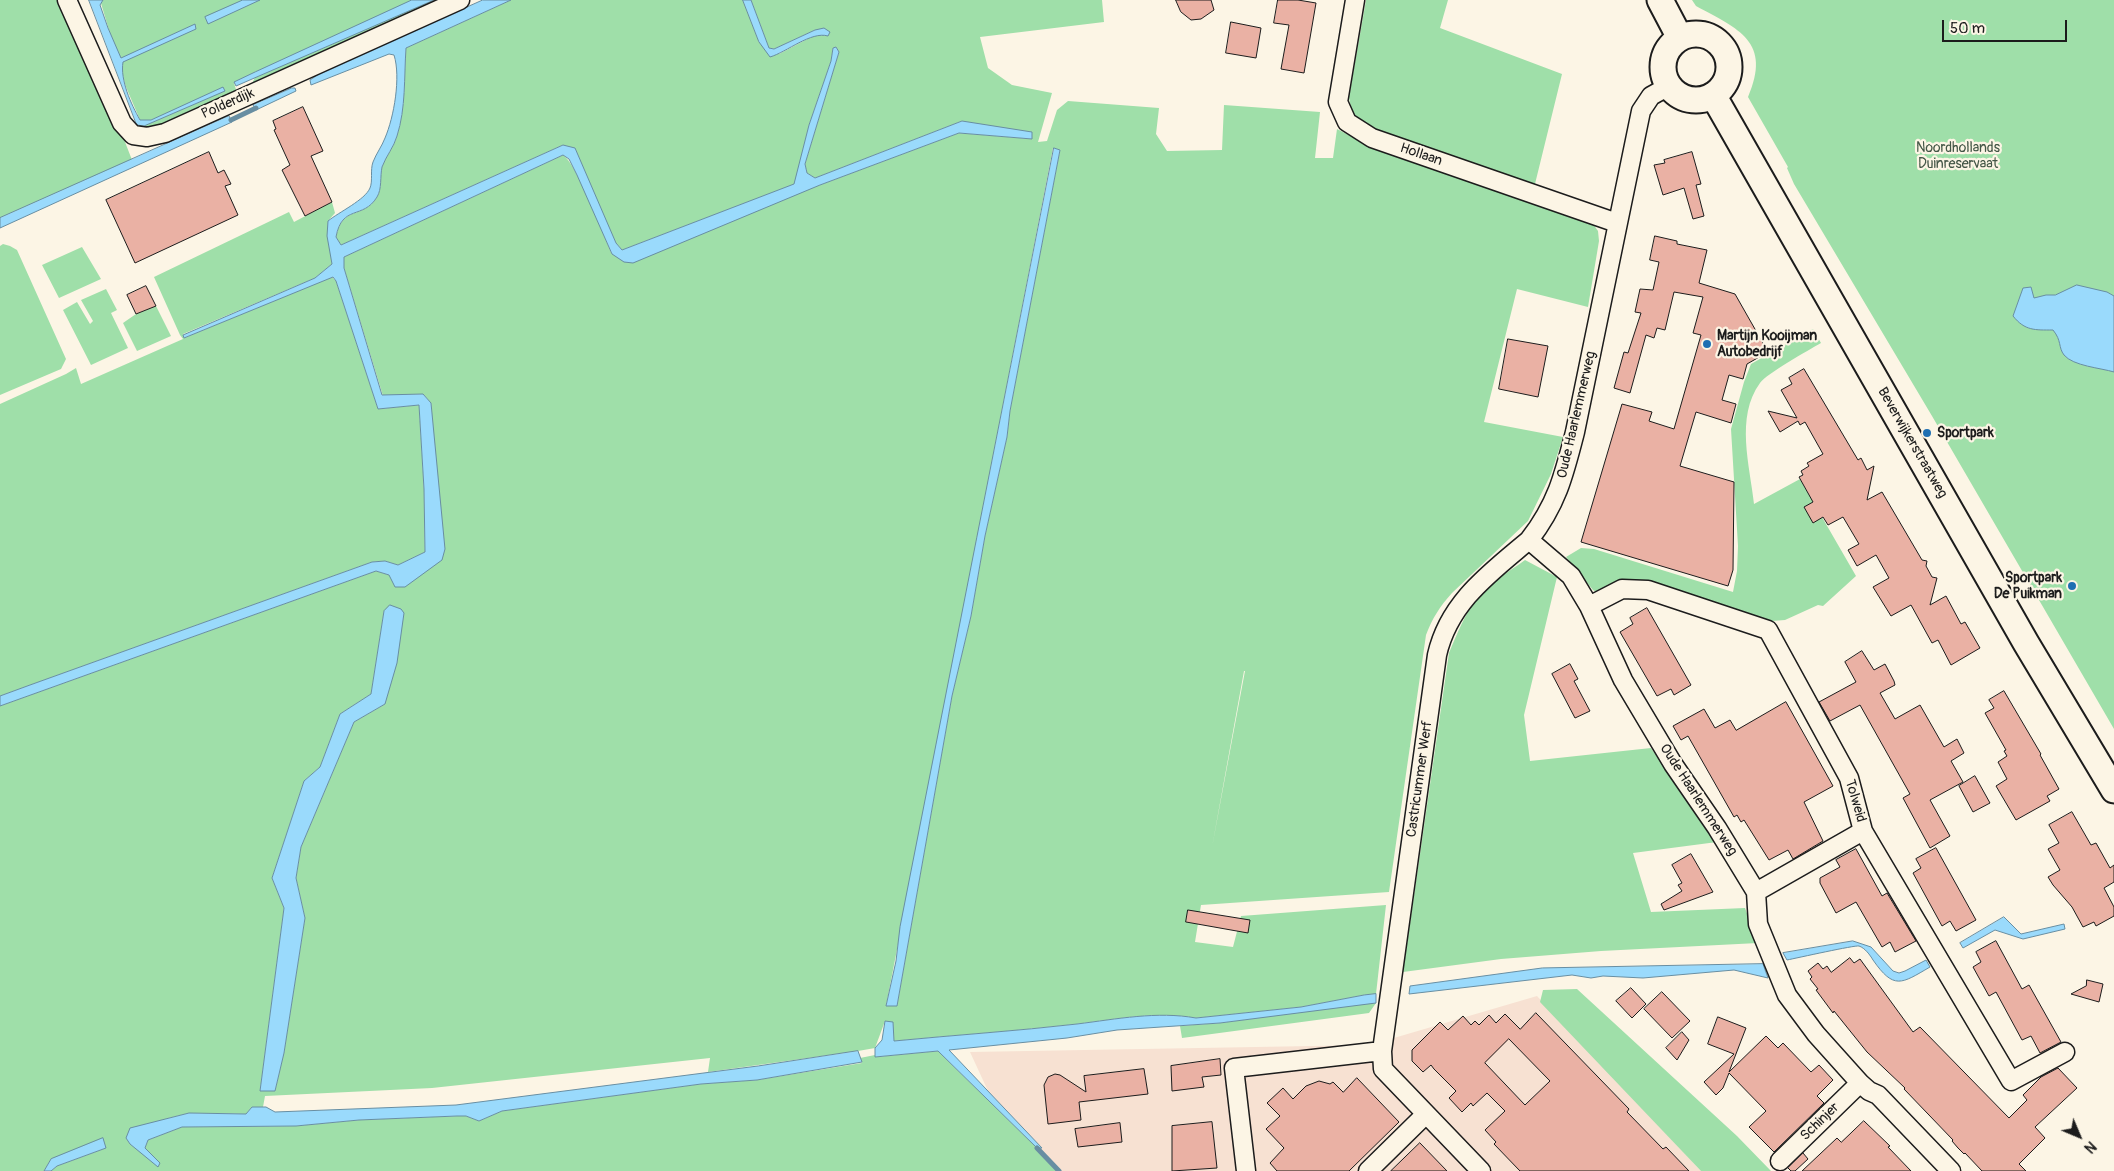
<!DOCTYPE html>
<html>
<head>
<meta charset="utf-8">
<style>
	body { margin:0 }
	#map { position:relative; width:2114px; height:1171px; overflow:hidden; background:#fcf5e5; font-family:Pangolin,sans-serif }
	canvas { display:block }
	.north { position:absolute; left:2054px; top:1111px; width:50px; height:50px; -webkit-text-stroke:4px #fcf5e5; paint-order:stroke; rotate:135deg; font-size:14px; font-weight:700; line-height:20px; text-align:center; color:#1c1c1c }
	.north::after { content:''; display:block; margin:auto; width:18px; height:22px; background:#1c1c1c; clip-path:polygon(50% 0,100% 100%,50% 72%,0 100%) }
	.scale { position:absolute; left:1942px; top:20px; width:125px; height:22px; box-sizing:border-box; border:2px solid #1c1c1c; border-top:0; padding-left:6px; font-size:15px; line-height:18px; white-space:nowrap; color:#1c1c1c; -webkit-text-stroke:4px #fcf5e5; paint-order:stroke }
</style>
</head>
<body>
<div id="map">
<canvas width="2114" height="1171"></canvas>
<div class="north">N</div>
<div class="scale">50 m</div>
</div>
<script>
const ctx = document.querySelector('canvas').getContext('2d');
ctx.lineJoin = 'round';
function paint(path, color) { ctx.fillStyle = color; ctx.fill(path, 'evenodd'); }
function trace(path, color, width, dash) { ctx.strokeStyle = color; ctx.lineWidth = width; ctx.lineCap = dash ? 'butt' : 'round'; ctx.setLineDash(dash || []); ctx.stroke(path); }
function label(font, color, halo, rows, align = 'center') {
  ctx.font = font + ' Pangolin,sans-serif'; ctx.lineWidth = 4.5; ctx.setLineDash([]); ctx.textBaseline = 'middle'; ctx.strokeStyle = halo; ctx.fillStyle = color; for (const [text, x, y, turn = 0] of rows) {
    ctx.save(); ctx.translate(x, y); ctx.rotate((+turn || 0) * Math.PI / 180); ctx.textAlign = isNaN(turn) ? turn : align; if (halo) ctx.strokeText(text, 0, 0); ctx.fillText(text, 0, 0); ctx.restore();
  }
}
paint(new Path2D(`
	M1537,996L1701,1171H1025L970,1052L1370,1045Z`), '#f7e1d2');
paint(new Path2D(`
	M0,0H69L71,3L132,160L0,218Z
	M100,0H417L234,83L237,93L149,131L144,126L224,91L151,120H140L126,87Z
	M434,0H450L251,86L255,77Z
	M511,0H743L759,42L779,54L811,37L822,34L815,30L774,49L769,48L751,0H1102L1104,22L980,37L988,68L1012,85L1052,93L1038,142L1047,141L1057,110L1068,101L1159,108L1156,134L1167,151L1222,150L1224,105L1320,112L1315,158H1333L1337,129L1364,143L1593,224L1598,231L1599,241L1588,307L1517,289L1484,422L1563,437L1551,474L1528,521L1452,593C1440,606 1432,619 1426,635L1389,892L1201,905L1195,942L1233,947L1241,916L1386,905L1376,994L1364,995L1301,1007L1196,1018C1157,1011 1116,1019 1077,1024C1016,1031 955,1035 894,1041L892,1024L885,1021L875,1048L858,1051L708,1072L710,1058L432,1088L265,1096L263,1107H252L246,1114L189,1113L169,1118L126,1138L130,1144L160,1163L145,1148L148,1140L182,1127L296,1126L359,1120L457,1116H466L479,1121L502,1111L701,1084L757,1080L862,1063L860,1058L875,1055L876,1057L938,1051L1037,1148L1057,1171H51L57,1166L106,1148L51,1159L44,1171H0V706L376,571L389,575L442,560L431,403L423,394L383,396L344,268V257L563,155C577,164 603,234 612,254L820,185L959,133L1032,139L962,121L815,178L807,173L805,164L839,52L836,47L833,48L831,61L809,125L795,184L622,250L616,243L563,145L341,245L336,237C343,204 363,220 377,197C382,189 380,177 382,167C386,156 394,147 397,136C406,108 404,77 406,48ZM1053,148L1060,150L1010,411L1007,437L985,536L971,616L952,696L897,1006H886ZM384,611L385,704L354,722L301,847L296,878L305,918L284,1052L275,1091H260L284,908L272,878L304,781L320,767L340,714L371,694ZM1244,671H1245L1212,847Z
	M1366,0H1448L1440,28L1562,74L1534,188L1369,128L1352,115L1349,97Z
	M1692,0H2114V729L1932,416L1794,184L1787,168L1788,167L1748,97C1772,42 1739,29 1696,6Z
	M332,202L335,213L328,221L332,264L315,278L183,334L184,338L332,277L336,281L378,409L419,405L424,489L425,552L398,565L385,561L372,562L0,696V404L66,374L76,368L81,384L183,339L180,335L154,277L289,212L294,222Z
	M3,244L10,246L17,250L66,359L61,369L0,395V246Z
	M82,247L101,279L59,298L42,265Z
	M106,289L117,310L111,313L128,348L91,365L63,310L77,302L90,324L93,321L81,300Z
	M156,306L171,336L137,351L123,323L136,314Z
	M1813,329L1821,343C1809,350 1766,374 1760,383C1735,417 1750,466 1754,504L1800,479L1856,576L1823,606L1818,605L1785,620L1772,621L1639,581L1620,582L1600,594L1593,590L1566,557L1581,548L1594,549L1733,592L1737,571L1738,546L1731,429L1744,382L1751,364Z
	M1525,560L1557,577L1524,715L1530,761L1651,748L1717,842L1633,853L1651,912L1745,908L1758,943L1601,951L1501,959L1403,972L1449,653C1457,634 1465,613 1478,597C1491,582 1510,571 1525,560Z
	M1577,989L1737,1136L1771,1171H1701L1540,1002L1543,990Z
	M1363,1003H1376L1369,1013L1182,1038L1180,1026L1220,1023Z`), '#9fdfa9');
const water = new Path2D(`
	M89,0H103L100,5L108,28L121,58L195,24L196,29L123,62C120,80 131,104 140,120H151L223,87L225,91L144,126L137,125Z
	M243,0H260L208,24L205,17Z
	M412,0H434L236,86L234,82L255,72Z
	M483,0H511L406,48C404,77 406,108 397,136C394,147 386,156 382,167C380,177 382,189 377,197C363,220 342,204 336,237L341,245L563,145L575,148L616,243L622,250L794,184L809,125L831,61L833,48L836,47L839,52L805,164L807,173L815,178L962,121L1032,132V139L959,133L820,185L633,263L624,262L612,254L577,175L569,159L563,155L344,257V268L382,395L423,394L431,403L445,549L442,560L405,587H395L389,575L376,571L0,706V696L30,685L372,562L385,561L398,565L425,552L424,489L419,405L378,409L336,281L333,277L184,338L183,335L315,278L332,264L327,236L328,221C339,212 365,200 370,188C373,181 370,170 373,162C376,154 382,146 385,138C394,117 401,77 394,55L389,54L311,85L310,80L322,72Z
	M743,0H751L769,48L774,49L815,30L824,28L830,32L828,36C811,31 787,52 770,57L759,42Z
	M292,88H295L296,91L256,110L253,105Z
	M229,116L232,122L0,228V218Z
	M1054,148L1060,150L1010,411L1007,437L985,536L971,616L952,696L897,1006H886L896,961L900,927Z
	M2077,285L2107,292L2114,296V372C2101,368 2073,366 2064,355C2058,347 2062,341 2053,330C2035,330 2025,331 2013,316L2023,288L2031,287L2034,298L2046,295H2055Z
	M390,605L401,609L404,613L397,663L385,704L354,722L301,847L296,878L305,918L284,1053L275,1091H260L284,908L272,878L304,781L320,767L340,714L371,694L384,611Z
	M2004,917L2021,934L2064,924L2065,929L2023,939L1995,930L1963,948L1960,943Z
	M1853,941L1871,947L1893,971L1899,973L1905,971L1926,960L1930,967C1901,984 1894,990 1873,960C1870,955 1865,948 1859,946C1855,945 1797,958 1787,960L1783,953Z
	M1763,964L1768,978L1734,970L1643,978L1603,976L1591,978L1572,975L1409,994L1410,986L1542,968Z
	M1376,994V1003L1220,1023L1117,1030L1067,1038L949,1050L1042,1148H1037L938,1051L875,1057V1048L882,1040L885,1021L893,1022L894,1041C955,1035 1017,1031 1077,1024C1117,1019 1157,1011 1196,1018L1301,1007L1364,995Z
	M858,1051L862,1062L757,1080L701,1084L502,1111L479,1121L466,1116H457L359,1120L296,1126L182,1127L148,1140L145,1148L160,1163L158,1167L130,1144L126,1138L130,1128L189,1113L246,1114L252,1107H266L275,1112L456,1105L758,1066Z
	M103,1138L106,1148L57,1166L51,1171H44L51,1159Z`);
paint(water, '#9adafc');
trace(water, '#688ea2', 1);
trace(new Path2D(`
	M231,120L256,108
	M1037,1148L1059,1171`), '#688ea2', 5);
const building = new Path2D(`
	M1176,0H1211L1214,10L1201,19L1191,20L1181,12Z
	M1278,0H1298L1316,3L1304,73L1281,69L1289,25L1274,23Z
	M1231,22L1261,28L1256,58L1226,53Z
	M303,107L323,151L311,156L332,202L305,216L282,170L290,165L274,130L276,129L273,121Z
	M209,152L218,173L224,170L231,184L225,186L238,215L135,263L106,200Z
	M1692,152L1701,184L1696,185L1704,216L1693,219L1684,188L1663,195L1654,165L1665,163L1664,160Z
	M1655,236L1677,241V244L1707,250L1699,283L1735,294L1768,352L1747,364L1743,379L1729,375L1722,400L1736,404L1731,423L1696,412L1680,466L1734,482L1733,570L1728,586L1581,542L1622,404L1652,412L1649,421L1674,429L1701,335L1693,333L1703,297L1674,292L1665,330L1657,328L1654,338L1646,335L1630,393L1614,388L1624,352L1628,353L1641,313L1635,312L1640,289L1653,290L1659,262L1650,260Z
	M146,286L156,306L136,314L127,295Z
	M1508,339L1548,346L1538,397L1499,389Z
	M1804,369L1858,460L1861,458L1867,470L1874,466L1867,500L1882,492L1922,560L1927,561L1926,566L1932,577L1937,578L1930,605L1946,596L1961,624L1965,622L1980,648L1951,665L1938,640L1932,643L1911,605L1891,616L1873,587L1889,578L1876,555L1857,566L1848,550L1859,544L1843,517L1828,525L1823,517L1813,523L1804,507L1813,502L1799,477L1803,475L1801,471L1809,466L1807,463L1823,454L1805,422L1800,425L1798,421L1780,432L1768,411L1797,418L1781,390L1792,384L1789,378Z
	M1647,608L1691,685L1674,695L1671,689L1657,696L1620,632L1633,624L1630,618Z
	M1862,651L1874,670L1885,664L1894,681L1895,685L1880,693L1895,719L1920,705L1944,747L1957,739L1964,753L1951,761L1963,782L1930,800L1950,836L1930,848L1903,798L1910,794L1860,705L1830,721L1819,702L1856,682L1845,662Z
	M1570,664L1578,679L1574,681L1590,711L1575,718L1552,674Z
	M2004,691L2041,754L2040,755L2059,789L2047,796L2050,801L2016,820L1996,786L2007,779L1998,762L2007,756L2004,751L2006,750L1985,713L1994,708L1989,700Z
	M1786,702L1833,786L1804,802L1823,841L1793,859L1788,850L1769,860L1744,820L1741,822L1737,815L1734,817L1688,736L1681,740L1673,726L1704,709L1715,728L1730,720L1736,730Z
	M1975,776L1990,803L1973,812L1959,786Z
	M2072,812L2091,845L2096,843L2110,868L2114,865V882L2104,888L2114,907V916L2096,926L2094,922L2083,927L2072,907L2053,885L2048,877L2060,870L2048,849L2059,843L2049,825Z
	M1936,848L1976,920L1956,931L1950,921L1942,926L1913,873L1921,868L1916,859Z
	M1856,849L1882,896L1887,893L1916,941L1895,952L1890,942L1882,947L1856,902L1836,913L1820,883V878L1840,867L1836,860Z
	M1691,854L1713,892L1664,910L1661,904L1682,891L1678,885L1682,883L1672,865Z
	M1188,910L1250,920L1248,933L1186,922Z
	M1996,941L2022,989L2029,985L2061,1042L2040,1053L2031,1036L2022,1040L1996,992L1989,996L1973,967L1981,962L1976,952Z
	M1850,958L1854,963L1860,959L1913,1032L1920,1027L2009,1118L2027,1100L2023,1095L2041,1077L2058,1068L2077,1088L2035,1127L2045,1138L2019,1164L2026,1171H1982L1965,1153L1964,1154L1958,1148L1952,1141L1953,1140L1904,1089L1905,1088L1867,1052L1834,1011L1833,1013L1816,990L1818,989L1810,979L1812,977L1808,971L1818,963L1823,969L1827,966L1831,972Z
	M2087,980L2103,984L2099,1002L2071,994L2086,986Z
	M1631,988L1646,1004L1632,1018L1616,1001Z
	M1662,992L1690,1021L1672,1038L1644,1009Z
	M1536,1013L1629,1109L1627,1112L1663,1149L1666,1147L1689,1171H1520L1494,1144L1496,1142L1485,1130L1505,1111L1487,1093L1473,1106L1471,1103L1462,1112L1449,1098L1456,1091L1434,1069L1431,1065L1423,1072L1412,1061V1050L1440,1022L1448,1030L1463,1016L1471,1025L1475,1021L1479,1025L1489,1015L1496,1023L1505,1014L1520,1029ZM1509,1039L1550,1081L1525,1105L1485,1063Z
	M1718,1017L1746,1028L1729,1072L1766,1036L1778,1048L1783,1043L1811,1072L1819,1065L1833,1080L1817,1096L1824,1103L1774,1152L1749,1127L1766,1111L1729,1073L1723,1088L1716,1095L1704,1082L1734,1054L1708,1044Z
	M1682,1032L1689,1040L1677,1060L1666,1048Z
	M1220,1059L1221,1075L1202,1077L1204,1087L1172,1091L1171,1066Z
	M1144,1069L1148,1094L1079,1102L1081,1120L1048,1124L1044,1085L1048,1077L1055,1074L1060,1075L1086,1092L1084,1076Z
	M1357,1078L1399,1122L1349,1171H1277L1270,1163L1284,1148L1266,1129L1280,1116L1267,1103L1283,1088L1293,1099L1306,1086L1319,1081L1330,1084L1333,1082L1343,1092Z
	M1864,1121L1890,1146L1888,1147L1911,1171H1802L1837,1138L1841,1142Z
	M1212,1122L1217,1168L1172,1171V1126Z
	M1120,1123L1122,1142L1078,1147L1075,1129Z
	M1420,1143L1447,1171H1391Z
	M1803,1153L1808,1159L1795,1171H1791L1788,1168Z`);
paint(building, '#eab1a4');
trace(building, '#1c1c1c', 1);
const minor = new Path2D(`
	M67,0L122,123L133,135L147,137L165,133L460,0
	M1355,0L1338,102L1347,122L1372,138L1617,223
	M1669,86L1651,96L1641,111L1575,432C1564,475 1557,504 1529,540L1571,576L1589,606L1623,680L1673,764L1717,828L1756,892L1758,924L1787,995L1816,1034L1860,1083L1869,1091L1878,1095L1951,1171
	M1589,606L1622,589L1648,590L1768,630L1849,778L1863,831L2011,1081L2065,1052
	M1756,892L1863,831
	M1780,1161L1860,1083
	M1246,1171L1234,1068L1382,1051
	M1368,1171L1426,1114
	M1481,1171L1383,1069L1382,1051L1437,655C1449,602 1490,573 1529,540`);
const secondary = new Path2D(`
	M1660,0L1680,38
	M1663 67a33 33 0 1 1 66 0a33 33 0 1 1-66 0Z
	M1713,95L2026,643L2114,790`);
trace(minor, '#1c1c1c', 21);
trace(secondary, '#1c1c1c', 29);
trace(minor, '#fcf5e5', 18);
trace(secondary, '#fcf5e5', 25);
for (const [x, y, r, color] of [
	[1707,344,5,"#1f6fb2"],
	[1927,433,5,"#1f6fb2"],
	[2072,586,5,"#1f6fb2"]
]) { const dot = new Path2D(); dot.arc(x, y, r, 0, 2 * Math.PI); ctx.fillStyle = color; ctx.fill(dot); trace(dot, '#fcf5e5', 2); }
label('14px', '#1c1c1c', '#fcf5e5', [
	["Polderdijk",228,104,-24],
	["Hollaan",1421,155,19],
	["Oude Haarlemmerweg",1577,415,-77],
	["Beverwijkerstraatweg",1912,443,60],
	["Castricummer Werf",1420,779,-82],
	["Oude Haarlemmerweg",1698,800,57],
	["Tolweid",1855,801,74],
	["Schinjer",1820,1122,-44]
]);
label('14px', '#435646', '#fcf5e5', [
	["Noordhollands",1958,148],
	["Duinreservaat",1958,164]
]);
label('bold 14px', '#1c1c1c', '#fcf5e5', [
	["Martijn Kooijman",1717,336],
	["Autobedrijf",1717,352],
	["Sportpark",1937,433],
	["Sportpark",2062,578,"right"],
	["De Puikman",2062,594,"right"]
], 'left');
</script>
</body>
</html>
